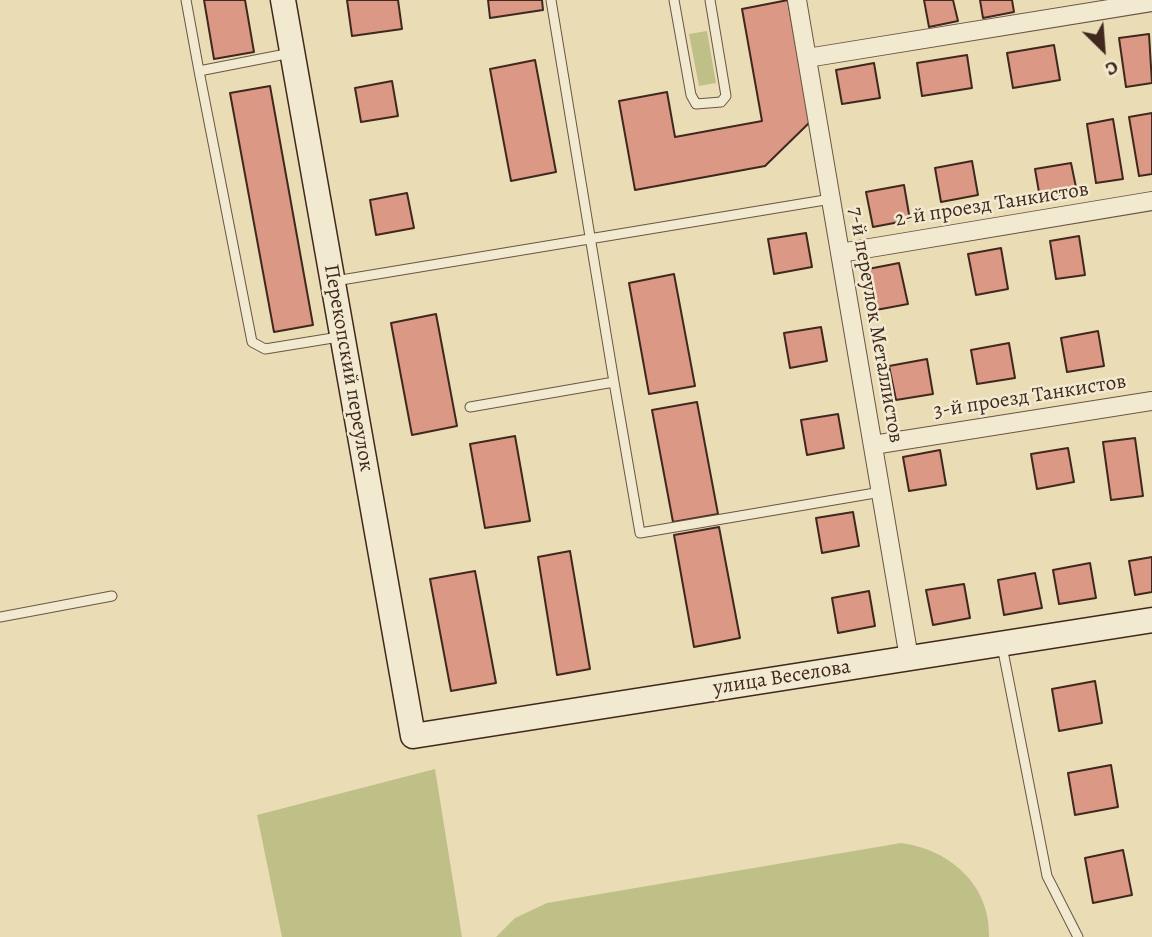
<!DOCTYPE html>
<html>
<head>
<meta charset="utf-8">
<style>
	body { margin:0 }
	#map { position:relative; width:1152px; height:937px; overflow:hidden; background:#eaddb6; font-family:Alegreya,serif }
	canvas { display:block }
	.north { position:absolute; left:1068px; top:14px; width:70px; height:70px; -webkit-text-stroke:5px #f1e9d0; paint-order:stroke; rotate:155deg; font-size:19px; font-weight:700; line-height:28px; text-align:center; color:#40281e }
	.north::after { content:''; display:block; margin:auto; width:24px; height:32px; background:#40281e; clip-path:polygon(50% 0,100% 100%,50% 72%,0 100%) }
</style>
</head>
<body>
<div id="map">
<canvas width="1152" height="937"></canvas>
<div class="north">С</div>
</div>
<script>
const ctx = document.querySelector('canvas').getContext('2d');
ctx.lineJoin = 'round';
function paint(path, color) { ctx.fillStyle = color; ctx.fill(path, 'evenodd'); }
function trace(path, color, width, dash) { ctx.strokeStyle = color; ctx.lineWidth = width; ctx.lineCap = dash ? 'butt' : 'round'; ctx.setLineDash(dash || []); ctx.stroke(path); }
function label(font, color, halo, rows, align = 'center') {
  ctx.font = font + ' Alegreya,serif'; ctx.lineWidth = 5; ctx.setLineDash([]); ctx.textBaseline = 'middle'; ctx.strokeStyle = halo; ctx.fillStyle = color; for (const [text, x, y, turn = 0] of rows) {
    ctx.save(); ctx.translate(x, y); ctx.rotate((+turn || 0) * Math.PI / 180); ctx.textAlign = isNaN(turn) ? turn : align; if (halo) ctx.strokeText(text, 0, 0); ctx.fillText(text, 0, 0); ctx.restore();
  }
}
paint(new Path2D(`
	M707,31L716,83L699,86L689,34Z
	M435,769L462,937H282L257,815Z
	M901,843C949,849 991,885 989,937H496L515,918L547,903Z`), '#bfbf88');
const building = new Path2D(`
	M204,0H245L254,52L214,59Z
	M347,0H398L402,29L352,36Z
	M488,0H542L543,10L490,18Z
	M788,0L810,122L765,166L635,190L619,101L667,92L675,137L762,121L742,9Z
	M924,0H953L958,21L929,27Z
	M980,0H1012L1014,12L983,18Z
	M1149,34L1152,83L1126,87L1119,38Z
	M1054,45L1060,80L1013,88L1007,53Z
	M967,55L972,88L922,96L917,63Z
	M535,60L556,172L511,181L490,69Z
	M874,63L880,98L842,104L836,70Z
	M392,81L398,116L361,122L355,88Z
	M270,86L313,325L274,332L230,93Z
	M1152,113V174L1139,176L1129,117Z
	M1113,119L1123,179L1096,183L1087,124Z
	M972,161L978,195L941,202L935,168Z
	M1071,163L1077,192L1040,198L1035,169Z
	M904,185L910,220L873,227L866,192Z
	M407,193L414,228L376,235L370,200Z
	M806,233L812,267L774,274L768,239Z
	M1079,236L1085,275L1056,279L1050,241Z
	M1001,248L1008,289L976,295L968,254Z
	M899,263L908,304L876,310L868,269Z
	M674,274L695,386L649,394L629,283Z
	M436,314L457,426L412,435L391,323Z
	M821,327L827,361L790,368L784,333Z
	M1098,331L1104,366L1067,372L1061,338Z
	M1009,343L1015,378L977,384L971,350Z
	M927,359L933,394L896,400L889,366Z
	M697,402L718,514L673,522L652,410Z
	M838,414L844,448L807,455L801,420Z
	M515,436L530,521L485,528L470,444Z
	M1135,438L1143,496L1111,500L1103,442Z
	M1068,448L1074,482L1037,489L1031,454Z
	M940,450L946,485L909,491L903,457Z
	M853,512L859,546L822,553L816,518Z
	M719,527L740,638L694,647L674,535Z
	M570,551L590,669L557,675L538,557Z
	M1152,557V592L1135,595L1129,561Z
	M1090,563L1096,598L1059,604L1053,570Z
	M475,571L496,683L451,691L430,579Z
	M1035,573L1042,608L1004,615L998,580Z
	M964,584L970,618L933,625L926,590Z
	M869,591L875,626L838,633L832,598Z
	M1095,681L1102,723L1059,731L1052,689Z
	M1111,765L1118,807L1075,815L1068,773Z
	M1123,850L1132,895L1093,903L1085,858Z`);
paint(building, '#da9885');
trace(building, '#40281e', 2);
const lane = new Path2D(`
	M186,0L199,71L291,53
	M674,0L691,95L696,104L721,102L726,96L710,0
	M199,71L252,342L265,349L339,337
	M335,281L831,199
	M614,382L640,533L881,492
	M470,407L614,382L551,0
	M0,617L112,596
	M1002,646L1047,876L1078,937`);
const street = new Path2D(`
	M797,0L909,658
	M807,58L1152,2
	M840,253L1152,201
	M873,445L1152,401`);
const secondary = new Path2D(`
	M283,0L413,736L1152,620`);
trace(lane, '#6a5544', 11);
trace(street, '#6a5544', 20);
trace(secondary, '#40281e', 27);
trace(lane, '#f1e9d0', 9);
trace(street, '#f1e9d0', 18);
trace(secondary, '#f1e9d0', 24);
label('21px', '#40281e', '#f1e9d0', [
	["2-й проезд Танкистов",992,205,-9],
	["7-й переулок Металлистов",875,325,80],
	["Перекопский переулок",348,368,80],
	["3-й проезд Танкистов",1030,397,-9],
	["улица Веселова",782,678,-9]
]);
</script>
</body>
</html>
